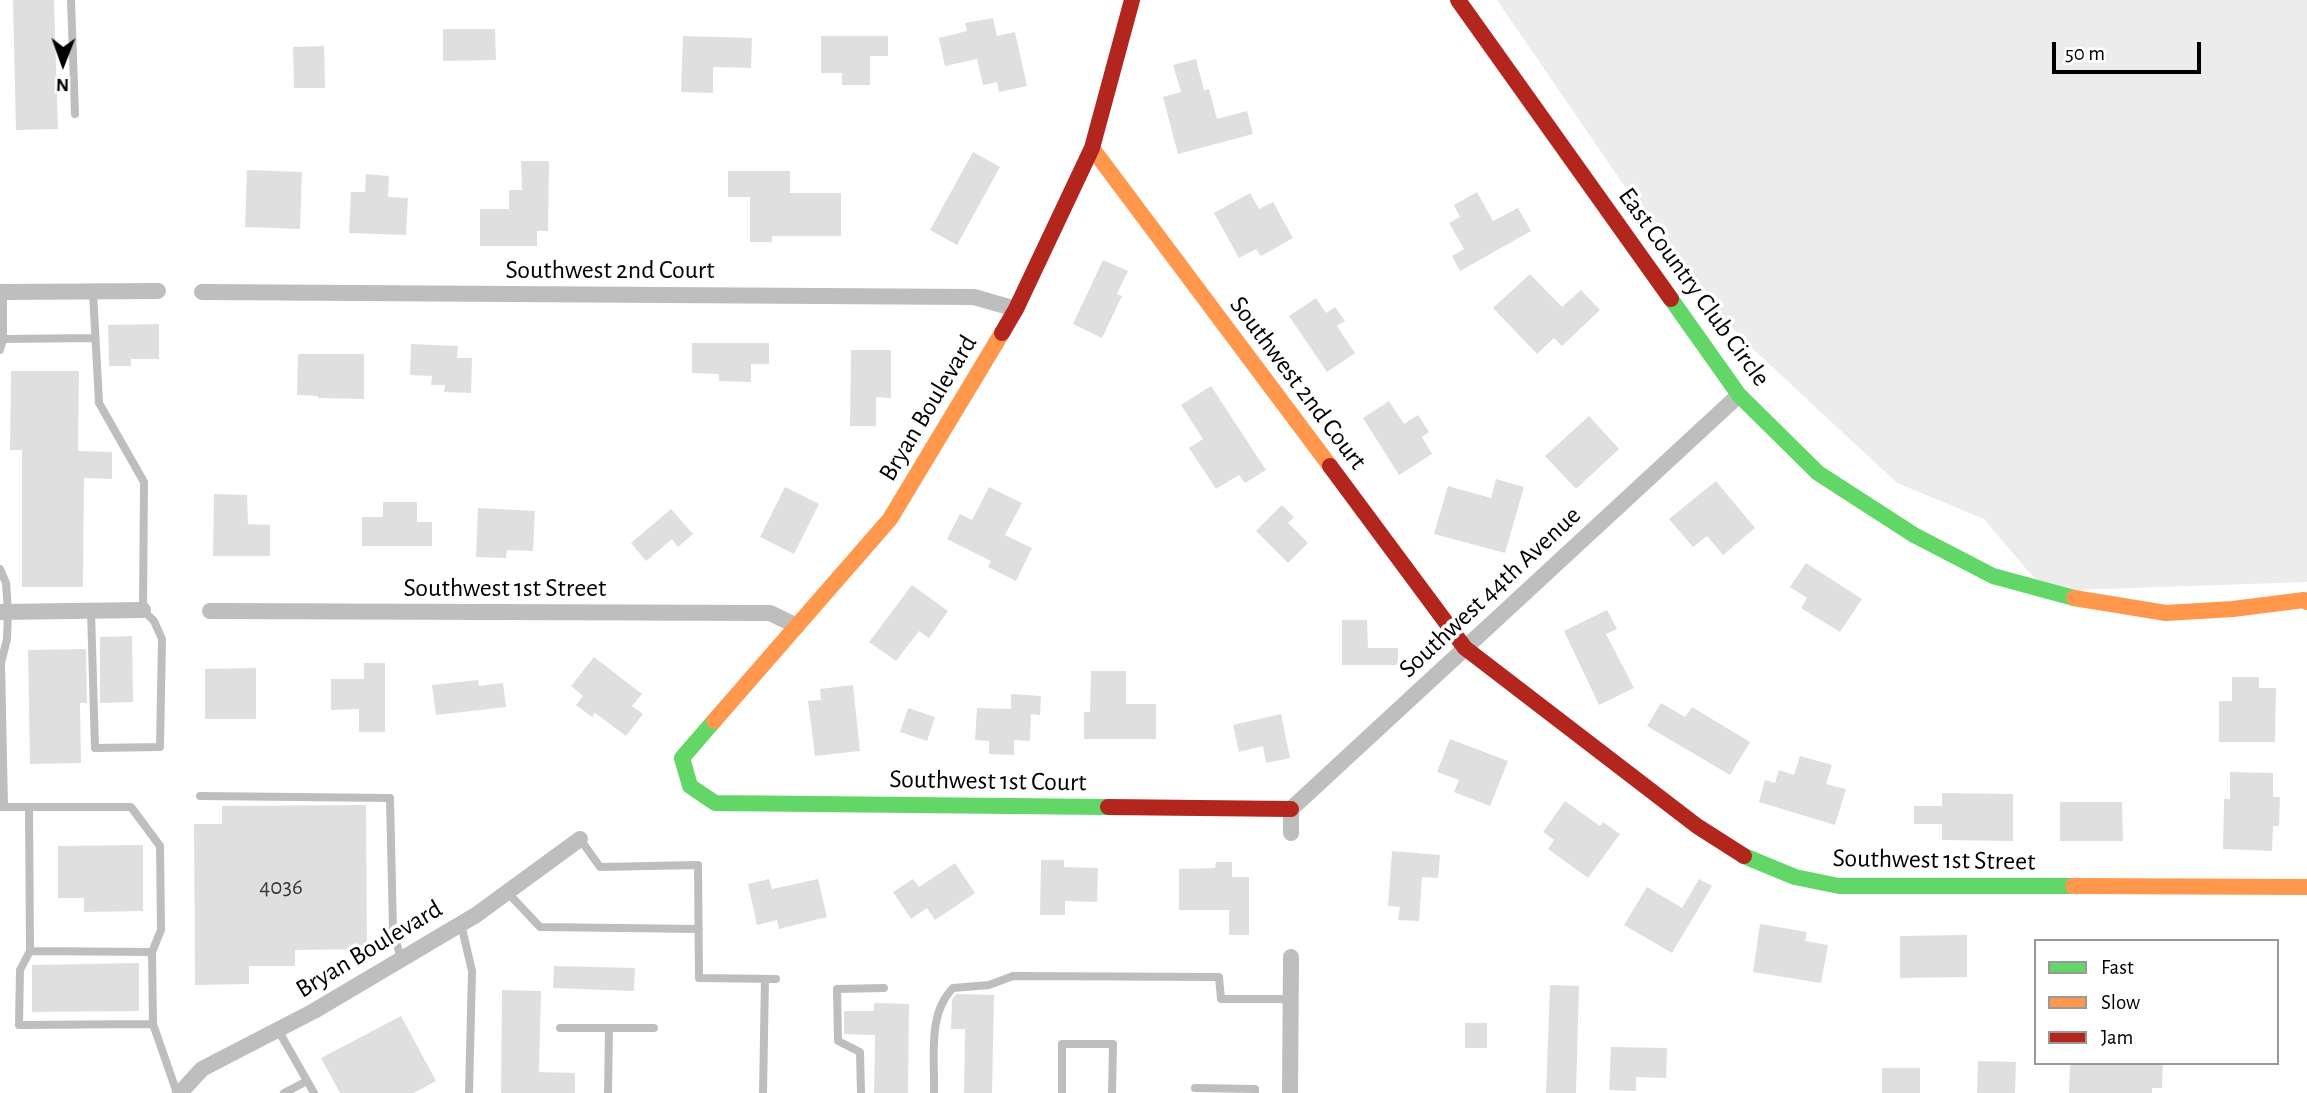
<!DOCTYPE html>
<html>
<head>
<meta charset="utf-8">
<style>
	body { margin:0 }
	#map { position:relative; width:2307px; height:1093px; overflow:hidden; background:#fff; font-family:"Alegreya Sans",sans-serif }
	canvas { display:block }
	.legend { position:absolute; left:2034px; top:939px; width:245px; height:126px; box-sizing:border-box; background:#fff; border:2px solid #999; margin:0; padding:9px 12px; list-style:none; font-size:21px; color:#000 }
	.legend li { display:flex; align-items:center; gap:14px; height:35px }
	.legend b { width:35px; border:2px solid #999 }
	.north { position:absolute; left:28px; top:28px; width:70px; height:70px; -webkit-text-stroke:5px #fff; paint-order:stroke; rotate:181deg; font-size:19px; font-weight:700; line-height:28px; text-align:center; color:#000 }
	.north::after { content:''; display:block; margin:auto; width:24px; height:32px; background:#000; clip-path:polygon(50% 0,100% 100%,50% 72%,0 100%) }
	.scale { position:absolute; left:2052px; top:42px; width:149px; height:32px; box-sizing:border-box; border:4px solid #000; border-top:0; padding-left:9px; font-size:21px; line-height:24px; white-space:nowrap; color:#000; -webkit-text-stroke:5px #fff; paint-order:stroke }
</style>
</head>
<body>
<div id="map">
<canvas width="2307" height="1093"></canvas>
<ul class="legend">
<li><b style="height:9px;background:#63d668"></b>Fast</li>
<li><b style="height:9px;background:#ff974d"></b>Slow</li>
<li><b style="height:9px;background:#b3261e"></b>Jam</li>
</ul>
<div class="north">N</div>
<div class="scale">50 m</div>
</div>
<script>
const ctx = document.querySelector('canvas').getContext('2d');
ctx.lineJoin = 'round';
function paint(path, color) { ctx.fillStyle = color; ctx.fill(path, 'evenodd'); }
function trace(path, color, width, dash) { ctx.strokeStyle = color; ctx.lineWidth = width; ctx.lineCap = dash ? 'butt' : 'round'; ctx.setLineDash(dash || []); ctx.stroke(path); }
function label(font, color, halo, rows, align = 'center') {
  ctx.font = font + ' "Alegreya Sans",sans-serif'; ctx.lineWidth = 7; ctx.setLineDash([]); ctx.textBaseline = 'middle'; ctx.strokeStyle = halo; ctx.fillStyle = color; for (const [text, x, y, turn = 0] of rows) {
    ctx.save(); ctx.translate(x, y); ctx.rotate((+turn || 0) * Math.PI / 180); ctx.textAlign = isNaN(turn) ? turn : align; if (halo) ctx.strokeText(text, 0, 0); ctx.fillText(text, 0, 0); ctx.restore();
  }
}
paint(new Path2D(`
	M1497,0H2307V582L2045,591L1984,519L1897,483L1739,336L1623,184Z`), '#ececec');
paint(new Path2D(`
	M13,0H54L58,129L16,130Z
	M993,18L997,36L1015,32L1027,86L999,92L997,82L983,85L977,59L945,66L939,38L967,31L965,23Z
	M443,29H495L496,60L443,61Z
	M683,36L752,38L751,68L713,67V93L681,92Z
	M821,36H888V56H870V85H842V73H821Z
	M324,46L325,88H294L293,47Z
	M1196,59L1204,90L1209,89L1217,119L1247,111L1253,134L1178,154L1163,97L1181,92L1173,65Z
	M973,152L1000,167L957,245L930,230Z
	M521,161H549L548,231H537V246H480V209H509V190H522Z
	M247,170L302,172L300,229L245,227Z
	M728,171H790V193H841V236H772V242H750V197H728Z
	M366,174L389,176L388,197L408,198L406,235L349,233L351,192H365Z
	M1477,192L1493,221L1518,208L1531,231L1460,271L1452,256L1464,249L1449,223L1460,217L1454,205Z
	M1250,193L1259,209L1273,202L1293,238L1261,256L1256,249L1239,258L1214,213Z
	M1103,260L1128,271L1117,294L1122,296L1102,338L1073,324Z
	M1530,274L1562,307L1581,290L1600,310L1562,346L1554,338L1537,354L1493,308Z
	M1316,298L1326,313L1335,307L1345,321L1337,326L1355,353L1327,372L1289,316Z
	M159,324V359H131V366H109L108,325Z
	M692,343H769V364H751V382L719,381V374L692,373Z
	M411,344L458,346L457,358H472L471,393L444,392L445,385H431L432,376L410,375Z
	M851,350H891V398L876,397V426H850Z
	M298,354H364V399L318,398V396L297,395Z
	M11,371H79L78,451L112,452V479L84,478L83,587H22V450H10Z
	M1211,386L1266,470L1245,483L1239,475L1216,489L1189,448L1203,439L1181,405Z
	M1389,401L1404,424L1418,415L1429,432L1422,437L1432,454L1399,475L1363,418Z
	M1589,416L1619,449L1576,489L1545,456Z
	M1496,479L1524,487L1505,553L1434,534L1448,486L1491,498Z
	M1716,481L1755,528L1723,555L1707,536L1693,547L1669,519Z
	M785,487L819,504L794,554L760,537Z
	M989,487L1022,503L1005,535L1032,548L1016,581L988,567L991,561L947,539L960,514L972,520Z
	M214,494L247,495L248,524L270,525V556H213Z
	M383,502H417V522H432V546H362V517H383Z
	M1282,505L1294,517L1288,523L1308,543L1288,563L1256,531Z
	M478,508L535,511L533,551L507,550L506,558L476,557Z
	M671,509L693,534L678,547L672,539L646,561L631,543Z
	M1806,563L1862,599L1840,632L1801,608L1807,598L1790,587Z
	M912,585L948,611L929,638L919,631L896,661L869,642Z
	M1607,610L1617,629L1606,634L1634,688L1599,705L1564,631Z
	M1342,620H1367L1368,648H1398V665H1342Z
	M132,636L133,702L100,703V637Z
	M86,649L87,703H80L81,763L30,764L28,650Z
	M594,657L642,694L632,706L643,714L626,736L595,713L592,717L576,705L583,696L571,686Z
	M364,663H385V732H359V709L331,710V679H364Z
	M256,668V719H205V669Z
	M1091,671H1126V704H1156V739H1084V712H1090Z
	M2232,677H2259V688H2276L2275,742H2219V701H2232Z
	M478,680L479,686L503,683L506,707L436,715L432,685Z
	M853,685L860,751L815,756L808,701L821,700L820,689Z
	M1011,694L1041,696L1040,715L1031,714L1030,741L1014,740V755L989,754V741L975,740L977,708L1011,709Z
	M1661,703L1685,717L1692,707L1750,742L1730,775L1647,726Z
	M908,708L935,717L927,741L900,732Z
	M1281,714L1290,758L1266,763L1263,746L1239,752L1233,725Z
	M1450,739L1508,761L1490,806L1454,792L1459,780L1437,772Z
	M1800,756L1832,765L1826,784L1846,789L1835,825L1759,802L1765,780L1775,783L1779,770L1794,775Z
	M2230,772L2273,773V797H2280L2279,826H2273L2272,851L2223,849L2224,799H2230Z
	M1942,793L2013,794V841L1942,840V824H1914V806H1942Z
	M1565,801L1600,826L1603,822L1620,834L1588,878L1548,849L1554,840L1543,832Z
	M2060,802H2122L2123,841H2060Z
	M366,805L367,949L295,950V966H249V984L195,985L194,824H222V806Z
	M143,845V911L84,912V898H58V846Z
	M1392,851L1440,855L1438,878L1422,877L1419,921L1398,920L1400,907L1388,906Z
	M1041,860H1064V867L1098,868L1097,902L1065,901V915H1040Z
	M1216,862H1232V877H1249V935H1229V910H1179V869L1215,868Z
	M955,863L975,893L935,920L927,908L911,919L893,892L913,879L919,887Z
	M769,879L772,889L818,879L827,917L779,929L777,920L757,925L748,884Z
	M1699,879L1712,886L1672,953L1624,925L1647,887L1682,908Z
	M1760,924L1807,932L1805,941L1828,945L1821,983L1753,972Z
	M1967,935V977L1900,978V936Z
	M139,963V1011L32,1012V965Z
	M554,966L635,968L634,991L553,988Z
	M1550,985L1579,986L1576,1093H1546Z
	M502,990L541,991L539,1072L575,1073V1093H501Z
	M956,994L994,995L992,1093H964L965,1029H951L952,1000Z
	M874,1003L909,1004L908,1093H874L875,1035L844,1034V1011H874Z
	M401,1016L436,1081L414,1093H340L321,1058Z
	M1465,1023H1487V1048H1465Z
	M1611,1047L1667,1048L1666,1078L1636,1077V1091L1609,1090Z
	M1978,1061L2016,1062L2015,1093H1977Z
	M2070,1063H2163L2162,1088H2152V1093H2069Z
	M1882,1068H1920V1093H1882Z`), '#dfdfdf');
trace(new Path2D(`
	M71,0L75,114
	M3,292V339L94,338
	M0,350L3,339
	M0,569L6,583L8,612L7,639L1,663L4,807
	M91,611L95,748L160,747L162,639L154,621L143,610L144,482L99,403L93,292
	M200,796L390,798L393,930L401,959
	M0,807H131L160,846L161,930L152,952L153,1024
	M29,807L30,951L152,952
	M580,839L600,867L698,865L699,978L776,979
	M507,892L540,927L699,929
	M461,924L472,971L469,1093
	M30,951L20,970L19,1025L153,1024L177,1093
	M560,1028H609L608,1093
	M609,1028H654
	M278,1030L314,1093
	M1195,1088L1255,1089V1093
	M284,1093L307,1081
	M763,1093L765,979
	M861,1093L860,1052L838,1041L837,989L884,988
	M934,1093C935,1059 927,1014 953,988L989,985L1013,976L1219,977L1221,999H1291
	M1062,1093V1044H1113L1112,1093`), '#bebebe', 8);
trace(new Path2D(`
	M0,292L158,291
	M202,292L974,297L1016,309
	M210,611L770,613L797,626
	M0,612L143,610
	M1291,833V809L1739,395
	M180,1093L202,1069L314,1011L476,915L580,839
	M1290,1093L1291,957`), '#bebebe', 16);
trace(new Path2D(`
	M1671,299L1739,395L1818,473L1914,535L1993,576L2074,598
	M714,721L682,758L690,786L715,803L1108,807
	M1744,856L1795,877L1839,886H2073`), '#63d668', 16);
trace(new Path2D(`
	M1092,148L1330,466
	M2074,598L2166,613L2233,609L2304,600L2307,602
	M714,721L890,519L1002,333
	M2073,886L2307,887`), '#ff974d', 16);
trace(new Path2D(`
	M1458,0L1671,299
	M1002,333L1016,309L1092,148L1132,0
	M1330,466L1465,648L1697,826L1744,856
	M1108,807L1291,809`), '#b3261e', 16);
label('23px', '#383838', null, [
	["4036",281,887]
]);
label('26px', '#000', '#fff', [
	["Southwest 2nd Court",610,270],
	["East Country Club Circle",1694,287,54],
	["Southwest 2nd Court",1298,383,53],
	["Bryan Boulevard",928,408,-59],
	["Southwest 1st Street",505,588],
	["Southwest 44th Avenue",1490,592,-43],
	["Southwest 1st Court",988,781,1],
	["Southwest 1st Street",1934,860,1],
	["Bryan Boulevard",369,949,-31]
]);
</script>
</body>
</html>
